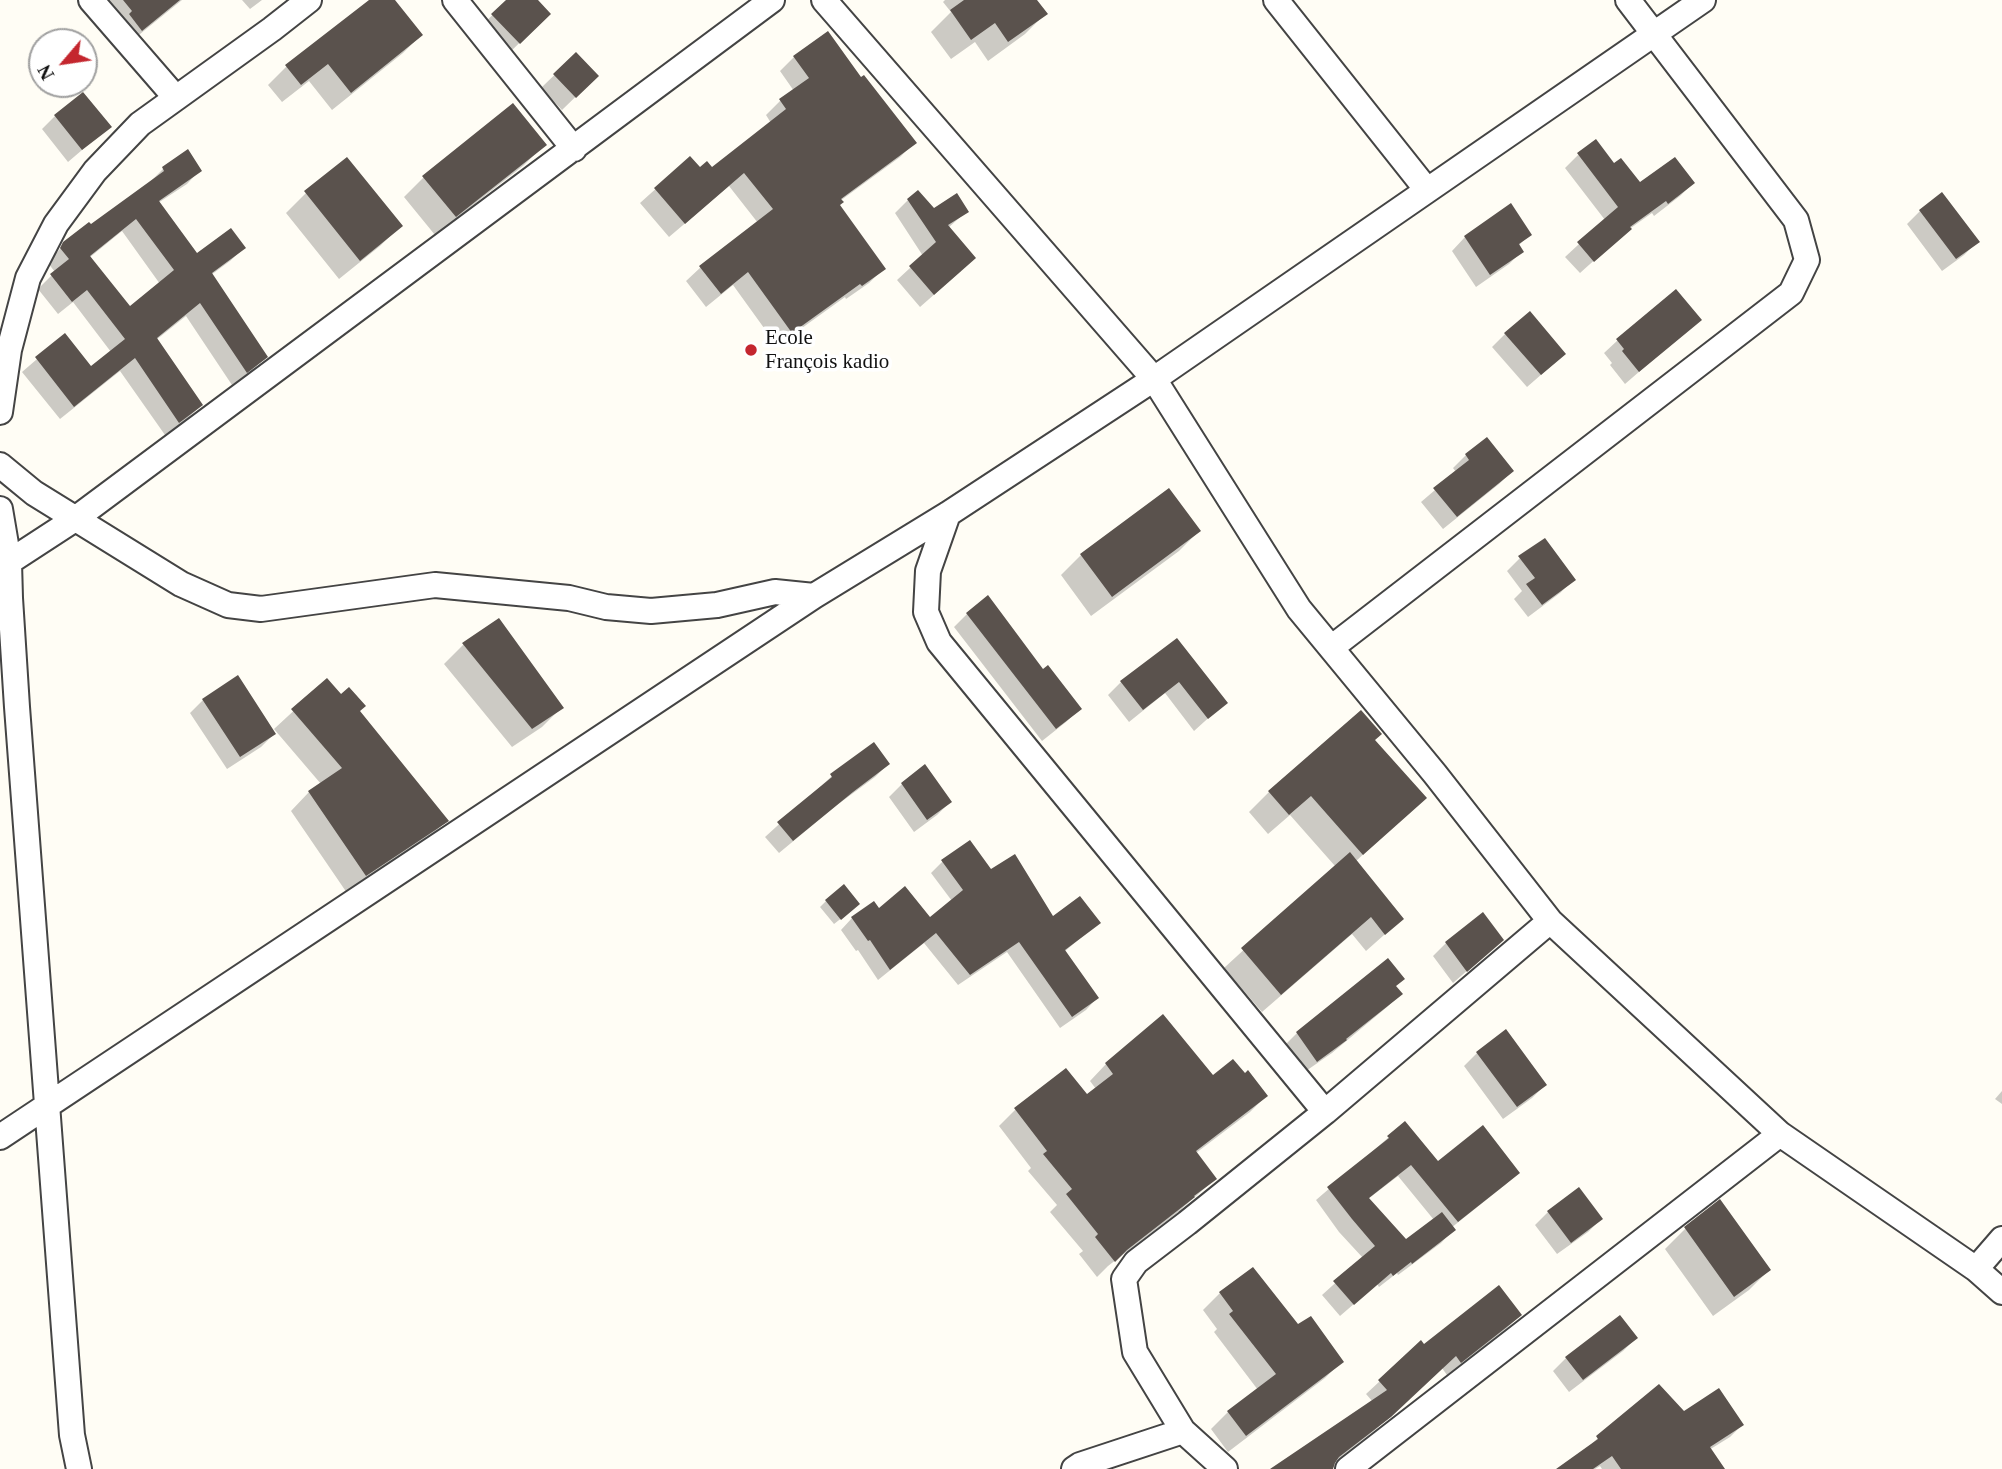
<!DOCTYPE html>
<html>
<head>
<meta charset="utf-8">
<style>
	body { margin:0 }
	#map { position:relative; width:2002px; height:1469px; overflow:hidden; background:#fffdf5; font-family:Georgia,serif }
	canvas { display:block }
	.north { position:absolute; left:28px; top:28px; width:70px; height:70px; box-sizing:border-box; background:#fff; border:2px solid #a0a0a0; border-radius:50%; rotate:241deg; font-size:19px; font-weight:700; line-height:28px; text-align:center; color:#111 }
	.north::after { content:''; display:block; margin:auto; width:24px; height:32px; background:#c4262e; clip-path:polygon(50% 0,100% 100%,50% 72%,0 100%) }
</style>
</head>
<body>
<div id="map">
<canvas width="2002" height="1469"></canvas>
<div class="north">N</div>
</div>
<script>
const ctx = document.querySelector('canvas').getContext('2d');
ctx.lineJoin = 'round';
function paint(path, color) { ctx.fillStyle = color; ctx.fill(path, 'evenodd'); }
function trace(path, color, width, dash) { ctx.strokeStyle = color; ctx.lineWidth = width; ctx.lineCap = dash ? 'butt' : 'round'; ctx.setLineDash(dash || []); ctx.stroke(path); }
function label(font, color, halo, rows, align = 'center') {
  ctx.font = font + ' Georgia,serif'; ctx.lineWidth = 7; ctx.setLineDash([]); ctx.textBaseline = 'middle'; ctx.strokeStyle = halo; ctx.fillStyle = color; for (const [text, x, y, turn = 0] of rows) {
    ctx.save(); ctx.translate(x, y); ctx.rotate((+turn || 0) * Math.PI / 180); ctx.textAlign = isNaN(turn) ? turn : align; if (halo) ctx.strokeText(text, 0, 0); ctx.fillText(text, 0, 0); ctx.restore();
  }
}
paint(new Path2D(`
	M92,0H182L124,47Z
	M242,0H262L250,9Z
	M372,0H393L421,35L403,53L332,110L309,81L282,102L268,85L286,67Z
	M508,0H535L549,14L506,56L479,28Z
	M945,0H1035L1045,14L1025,34L988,61L975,42L951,59L931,32L951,12L943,2Z
	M576,54L597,76L562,110L541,88Z
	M794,57L860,79L914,143L900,157L840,201L838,205L883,269L869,283L846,299L845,297L777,346L733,285L706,307L686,281L701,267L758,223L729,186L669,237L640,203L690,158L699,169H712L771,123L766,115L780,101L794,91L780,71Z
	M55,116L109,127L68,162L42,129Z
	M544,145L524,165L435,235L404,197L424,177Z
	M1578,155L1614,166L1641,185L1693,183L1680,196L1654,216L1652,213L1628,230L1580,273L1565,257L1605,220L1565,168Z
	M163,169L200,170L187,184L158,203L196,255L244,248L230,261L211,275L265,357L252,370L232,385L186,316L156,340L201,405L187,419L165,435L120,371L60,419L22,372L65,335L91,368L111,352L73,302L58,314L38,289L55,272L48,263L64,244L91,227L150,182ZM122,231L160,284L129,309L89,258Z
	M306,193L400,226L380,246L339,279L286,213Z
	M908,200L933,210L967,211L948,228L961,271L920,307L897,280L923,256L895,213Z
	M1511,206L1530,234L1518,246L1522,251L1509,264L1476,287L1452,251L1465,237Z
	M1920,211L1977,242L1964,255L1942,271L1907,224Z
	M1699,320L1625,384L1610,365L1612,363L1604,353L1618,340Z
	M1505,334L1550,367L1527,387L1492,347Z
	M1466,455L1512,471L1499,484L1443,529L1421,502L1456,472L1453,468Z
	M1169,490L1199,531L1179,551L1091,616L1061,575L1081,555Z
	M1520,558L1573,580L1560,593L1528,617L1514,599L1522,591L1507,571Z
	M967,614L1079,709L1066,722L1042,741L954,627Z
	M1177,640L1225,703L1194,731L1165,693L1129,722L1108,695L1121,682Z
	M464,644L562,707L542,727L512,747L444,664Z
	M327,680L358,711L446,821L428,839L347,893L291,811L309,792L321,784L274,729Z
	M203,700L274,734L261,747L227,769L190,713Z
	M1373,741L1424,798L1355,862L1402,919L1366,951L1352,934L1262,1012L1224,968L1335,866L1290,815L1268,834L1249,812L1269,792Z
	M888,764L875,777L837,805L779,853L765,837L832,776Z
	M925,767L950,802L937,815L914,832L889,797L902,784Z
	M943,861L990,872L1053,918L1098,923L1064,952L1097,998L1086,1010L1060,1028L1007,952L958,985L924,943L878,980L858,950L856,951L841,930L852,918L878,910L929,919L952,901L931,873Z
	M826,901L852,910L834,924L820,907Z
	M1502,940L1453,983L1433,956L1446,943Z
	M1395,987L1400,994L1387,1007L1332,1053L1303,1073L1284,1046L1297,1033Z
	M1477,1053L1545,1085L1532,1098L1503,1119L1464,1066Z
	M1106,1064L1213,1077L1266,1096L1250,1112L1196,1153L1215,1179L1177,1213L1108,1266L1097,1277L1079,1254L1083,1251L1050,1212L1057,1205L1028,1171L1031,1168L999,1126L1015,1110L1066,1070L1087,1096L1096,1089L1090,1081Z
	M2002,1091V1104L1995,1099Z
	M1389,1137L1438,1163L1518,1173L1505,1185L1451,1228L1453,1230L1441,1243L1398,1275L1397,1273L1379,1287L1377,1284L1340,1316L1322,1295L1363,1258L1339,1232L1316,1200ZM1398,1176L1434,1220L1406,1242L1368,1199Z
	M1719,1202L1769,1270L1749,1290L1713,1316L1665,1249L1685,1229Z
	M1548,1212L1601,1219L1588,1232L1557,1254L1535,1225Z
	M1220,1293L1298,1327L1342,1361L1325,1378L1228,1452L1211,1429L1228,1412L1258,1390L1214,1332L1217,1329L1203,1310Z
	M1520,1315L1507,1328L1447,1375L1442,1368L1375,1430L1333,1463L1331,1469H1278L1373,1402L1366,1394L1421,1343L1424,1347Z
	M1636,1338L1623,1351L1569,1392L1553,1371L1566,1358Z
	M1684,1413L1742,1425L1730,1437L1709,1450L1723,1469H1602L1600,1466L1595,1469H1559L1585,1450L1598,1438Z`), '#0003');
paint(new Path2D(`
	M123,0H180L142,31L129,14L132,11Z
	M369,0H395L423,35L351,93L328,64L301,85L285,65Z
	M506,0H538L551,14L520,44L491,14Z
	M964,0H1037L1048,14L1008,42L995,23L971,40L950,10Z
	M828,31L861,77L864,75L917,143L841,199L844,202L840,205L886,269L862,286L860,284L792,333L748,272L721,294L699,266L773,209L744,173L685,224L654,188L690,156L700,167L707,161L712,167L786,109L779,99L809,78L793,56Z
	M576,52L599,76L576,98L553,74Z
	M83,92L112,127L82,150L54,115Z
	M513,103L547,145L456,217L422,176Z
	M1596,139L1614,163L1621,158L1640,182L1675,157L1695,183L1668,204L1666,201L1630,227L1632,229L1594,262L1577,242L1618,207L1577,153Z
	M188,149L202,171L159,201L197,253L231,228L246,248L212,273L268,357L247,373L200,303L157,338L203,405L179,423L135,358L74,407L35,357L65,333L91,366L125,339L87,290L72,302L50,274L69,259L60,248L63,242L89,222L91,224L164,171L162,167ZM136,219L174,270L130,306L90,256Z
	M347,157L403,226L360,261L304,191Z
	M918,190L934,208L957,193L969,212L948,225L976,258L934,295L909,266L936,242L907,199Z
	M1942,192L1980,242L1956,259L1919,210Z
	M1511,203L1532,235L1519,244L1524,252L1490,275L1464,236Z
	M1676,289L1702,320L1639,372L1622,351L1624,349L1616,339Z
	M1530,311L1566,354L1541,375L1504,333Z
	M1487,437L1514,471L1457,517L1433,488L1469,460L1465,454Z
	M1169,488L1201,531L1112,597L1080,554Z
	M1545,538L1576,580L1542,605L1526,584L1535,578L1518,556Z
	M988,595L1043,669L1048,665L1082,709L1056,729L966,613Z
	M499,618L564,708L532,729L462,643Z
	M1177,638L1228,703L1208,719L1179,682L1143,710L1120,681Z
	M238,675L276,734L240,757L202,699Z
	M327,678L341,694L349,687L366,706L360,711L449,821L366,876L308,791L342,768L291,709Z
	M1361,710L1382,734L1375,740L1427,798L1363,855L1311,796L1289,815L1268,791Z
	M874,742L890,764L853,792L793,841L777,822L832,777L830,774Z
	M925,764L952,802L927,820L901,783Z
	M970,840L991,869L1015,854L1053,916L1080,896L1101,923L1065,950L1099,998L1072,1017L1019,942L970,975L936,933L890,970L870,940L868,941L851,917L874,901L879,908L905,886L930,917L963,890L941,860Z
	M1350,852L1404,919L1385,935L1371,917L1281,995L1241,948Z
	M844,884L860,904L841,920L825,900Z
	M1483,912L1504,940L1467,972L1445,942Z
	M1388,958L1405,979L1396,986L1403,994L1346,1039L1347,1040L1317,1062L1296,1032Z
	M1163,1014L1213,1075L1233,1059L1245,1073L1248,1070L1268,1096L1196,1151L1217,1179L1194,1196L1195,1197L1127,1250L1115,1262L1095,1237L1098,1234L1066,1194L1072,1189L1043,1154L1047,1151L1014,1108L1066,1068L1087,1094L1113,1074L1105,1063Z
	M1506,1029L1547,1085L1517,1107L1476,1052Z
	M1405,1121L1438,1161L1483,1125L1520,1173L1458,1222L1411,1165L1369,1198L1406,1239L1442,1212L1456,1230L1412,1264L1411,1262L1393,1276L1391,1273L1354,1305L1333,1281L1375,1246L1352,1219L1327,1187L1389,1138L1387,1136Z
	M1579,1187L1603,1219L1571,1243L1547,1211Z
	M1720,1199L1771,1270L1734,1297L1684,1227Z
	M1253,1267L1298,1324L1311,1316L1344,1362L1246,1436L1227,1411L1276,1374L1229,1314L1233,1311L1219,1292Z
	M1499,1285L1522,1315L1461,1363L1456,1356L1391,1417L1339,1457L1335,1463L1333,1469H1270L1387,1390L1378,1380L1421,1340L1424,1344Z
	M1620,1315L1638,1338L1583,1380L1565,1357Z
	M1659,1384L1684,1411L1719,1388L1744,1425L1710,1447L1725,1469H1621L1612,1456L1593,1469H1556L1598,1439L1596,1436Z`), '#5a524d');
const street = new Path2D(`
	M91,0L176,98
	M455,0L574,149
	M824,0L1154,379L1299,609L1435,774L1550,921L1780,1134L1976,1269L2002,1292
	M1276,0L1427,190
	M0,412L9,350L28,278L56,224L95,171L140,124L272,29L309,0
	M0,465L34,493L181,584L228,605L261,609L435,585L569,598L606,607L651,611L717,605L775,592L814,596
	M0,509L9,562L10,598L17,707L72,1435L79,1469
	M948,514L928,571L926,612L939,642L1325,1112
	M9,562L75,519L772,0
	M1331,648L1791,293L1807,260L1796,220L1628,0
	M0,1137L814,596L948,514L1154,379L1703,0
	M1976,1269L2002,1239
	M1074,1469L1080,1465L1183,1431
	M1225,1469L1183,1431L1135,1352L1124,1279L1136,1262L1187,1223L1325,1112L1550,921
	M1348,1469L1780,1134`);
trace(street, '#444', 28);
trace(street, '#fff', 24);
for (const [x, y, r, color] of [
	[751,350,7,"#c4262e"]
]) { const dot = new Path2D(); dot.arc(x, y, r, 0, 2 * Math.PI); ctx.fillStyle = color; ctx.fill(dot); trace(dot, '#fff', 2.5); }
label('21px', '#111', '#fff', [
	["Ecole",765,338],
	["François kadio",765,362]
], 'left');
</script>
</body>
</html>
